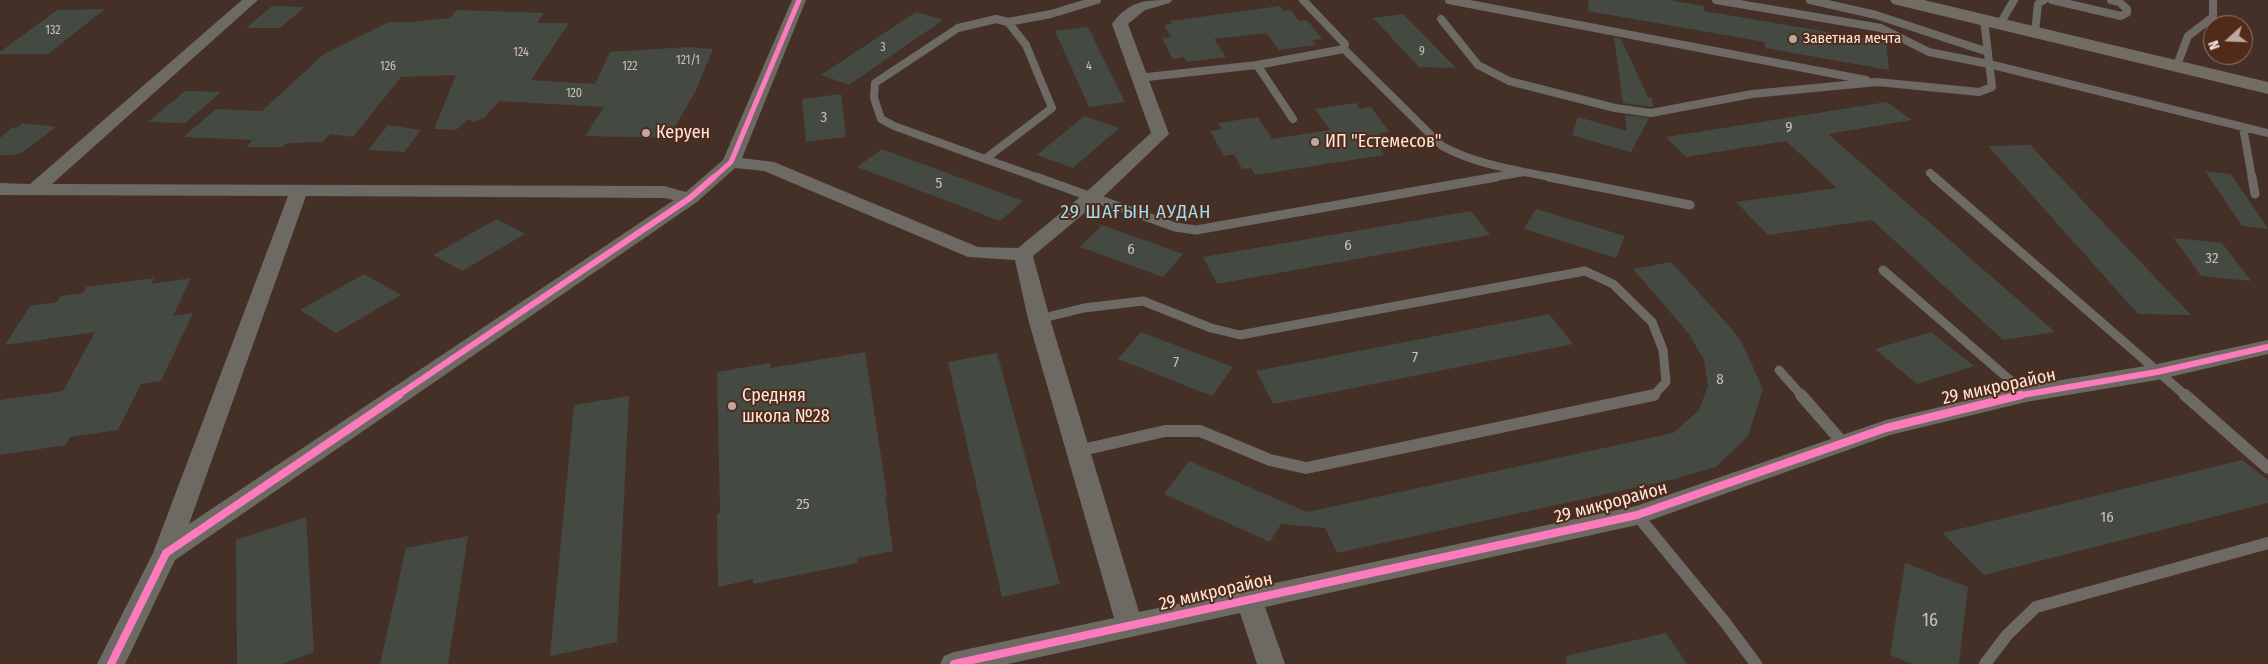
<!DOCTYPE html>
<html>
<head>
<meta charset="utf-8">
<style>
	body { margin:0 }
	#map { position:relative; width:2268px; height:664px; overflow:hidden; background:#443027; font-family:"Fira Sans Condensed",sans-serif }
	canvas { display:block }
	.north { position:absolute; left:2203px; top:15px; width:50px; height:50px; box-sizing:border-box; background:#512b1a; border:1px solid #957769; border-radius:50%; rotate:250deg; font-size:14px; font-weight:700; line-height:20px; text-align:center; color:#fce8df }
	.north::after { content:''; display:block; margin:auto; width:18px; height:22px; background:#bca89f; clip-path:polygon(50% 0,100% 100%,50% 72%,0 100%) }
</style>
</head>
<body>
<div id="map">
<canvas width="2268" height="664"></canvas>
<div class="north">N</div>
</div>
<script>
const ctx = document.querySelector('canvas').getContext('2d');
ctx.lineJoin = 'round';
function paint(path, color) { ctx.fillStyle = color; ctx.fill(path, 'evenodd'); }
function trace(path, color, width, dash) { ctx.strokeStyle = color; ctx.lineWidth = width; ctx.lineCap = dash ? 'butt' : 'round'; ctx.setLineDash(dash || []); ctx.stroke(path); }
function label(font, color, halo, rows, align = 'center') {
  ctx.font = font + ' "Fira Sans Condensed",sans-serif'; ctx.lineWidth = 4; ctx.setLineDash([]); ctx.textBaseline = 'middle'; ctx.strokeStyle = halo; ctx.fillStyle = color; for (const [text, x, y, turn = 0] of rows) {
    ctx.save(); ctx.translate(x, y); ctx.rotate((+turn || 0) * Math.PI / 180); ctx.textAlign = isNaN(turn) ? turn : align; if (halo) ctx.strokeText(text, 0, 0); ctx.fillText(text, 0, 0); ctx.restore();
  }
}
paint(new Path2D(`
	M1589,0H1668L1704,6V11L1886,42L1889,70L1765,48V42L1588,11Z
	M272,6L305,7L280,28H246Z
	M1280,6L1284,11L1291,10L1299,21L1307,20L1322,39L1312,40L1316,45L1279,50L1266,33L1214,39L1226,57L1187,62L1184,57L1173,59L1162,38L1171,37L1164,25L1172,24L1170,21Z
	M105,9L48,54H0V52L57,10Z
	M457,10L544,13L537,23H569L531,80L595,84L610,52L688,47L713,49L696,90L669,138L585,136L604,107L499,101L485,117L474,122L468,119L456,130L434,129L456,75L401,77L353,137L330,134L323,142L287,143L282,147H246L253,140L183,137L216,109L262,111L324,54L389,22H411L450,18Z
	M916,12L943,20L849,85L821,75Z
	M1403,14L1456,68L1419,67L1373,18Z
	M1088,27L1125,102L1089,107L1055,31Z
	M1614,37L1621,39L1648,97L1652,98L1653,107L1623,103Z
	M185,91L221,92L185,123L148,122Z
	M841,94L846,137L806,142L802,99Z
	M1887,102L1912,120L1828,134L2055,332L2003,340L1872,220L1768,235L1736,202L1837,188L1786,141L1686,157L1666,137Z
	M1356,103L1360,109L1371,107L1389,132L1379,133L1390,148L1381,149L1384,155L1255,175L1251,168L1242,169L1234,154L1224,156L1210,131L1222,129L1218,123L1258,117L1272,139L1330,130L1315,109Z
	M1625,115L1649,118L1630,154V152L1572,135L1578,117L1627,131Z
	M1084,116L1119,128L1073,168L1037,155Z
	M22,123L56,127L23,152L14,155H0V138L11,128L19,127Z
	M388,125L421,130L404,152L368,150Z
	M2030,145L2130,251L2191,315L2138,314L1988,146Z
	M882,149L1023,201L1000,221L857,167Z
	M2205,171L2231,174L2268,229L2242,226Z
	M1536,209L1625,236L1616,258L1524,229Z
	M1471,211L1490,235L1217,284L1203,257Z
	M497,219L525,234L462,271L433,255Z
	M1102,225L1183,254L1163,277L1080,247Z
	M2174,238L2222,243L2251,281L2201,276Z
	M1671,262L1730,327L1742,343L1763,389L1748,436L1716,467L1675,479L1337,553L1325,528L1281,524L1270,542L1164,494L1189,461L1307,512L1673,433L1699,410L1708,386L1704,360L1689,334L1633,269Z
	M364,274L401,295L336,333L300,310Z
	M154,278L151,284L191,278L173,316L193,313L161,381L141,384L118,430L70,437L66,445L0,455V400L63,391L95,332L5,345L30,306L57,302L61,296L83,293L86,287Z
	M1549,314L1573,344L1273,404L1256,371Z
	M1141,332L1233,367L1212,396L1118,359Z
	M1931,332L1974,366L1917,384L1875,349Z
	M865,352L887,496H885L893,551L857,558L858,563L753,584V579L718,587L717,514L720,513L717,372L770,363V368Z
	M997,353L1060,584L1002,597L948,362Z
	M629,396L617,642L550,656L574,405Z
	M2242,460L2268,480V503L1984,575L1943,533Z
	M306,517L314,652L282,664H237L236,540Z
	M468,536L448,664H380L406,548Z
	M1905,563L1968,587L1959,664H1912L1890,655Z
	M1666,633L1687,664H1567L1566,656Z`), '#444a42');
trace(new Path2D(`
	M1449,0L1866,80
	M1716,0L1881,28L1929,52L1989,64L2268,133
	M1810,0L1876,15L1988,52
	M2052,0L2121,16L2127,13V9L2119,2L2111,0
	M996,19L1008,22L1026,45L1052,108L985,159L894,126L881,119L874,98L875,83L958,28Z
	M1441,19L1478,65L1509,81L1615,108L1651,113L1752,94L1877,82L1979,92L1992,87L1984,20
	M1008,22L1051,14L1097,0
	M2000,24L2014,0
	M2035,32L2038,4L2044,0
	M1344,49L1442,146C1477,165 1516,170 1555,178
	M1257,65L1344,49L1345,44L1303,0
	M2177,65L2188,36L2213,17V0
	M1138,78L1257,65L1293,119
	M2243,127L2252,178
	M985,159L1039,178
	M1930,173L1936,178
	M1489,178L1524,172`), '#6d6a63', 8);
trace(new Path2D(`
	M1036,177L1175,227L1196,230L1496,177
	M1549,177L1690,205
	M1934,177L2186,396
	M2252,177L2255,194
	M1883,270L2026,394
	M1039,319L1084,308L1143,301L1211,328L1240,335L1585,271L1613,284L1652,322L1663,350L1666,382L1653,396
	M1779,370L1802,396`), '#6d6a63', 9);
trace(new Path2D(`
	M1801,395L1843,443
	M2185,395L2268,468
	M1078,451L1165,431H1200L1270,460L1306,468L1654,395
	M1637,515L1724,621L1756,664
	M1985,664L2007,635L2036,607L2268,543`), '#6d6a63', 12);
paint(new Path2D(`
	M242,0H258L52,184L664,186L686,192L723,160L792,0H806L742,158L774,162L978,247L1018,248L1085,193L1151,133L1112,24C1130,0 1145,0 1172,0L1170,3L1145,10L1128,24L1169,134L1099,201L1033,256L1050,319L1139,612L1636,506L1886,420L2026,386L2157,364L2268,340V354L2157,380L2026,402L1890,435L1637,525L1265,607L1285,664H1257L1240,613L1008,664H940L944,656L954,652L1114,618L1028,319L1015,260L968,257L764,171L735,168L697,202L175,560L125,664H97L153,553L288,196L0,195V183L30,184ZM306,196L664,198L674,200L189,524Z`), '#6d6a63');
paint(new Path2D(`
	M1890,0H1924L2268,82V94L1893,4Z`), '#726c62');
trace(new Path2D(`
	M713,178L731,162L799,0`), '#fd7abc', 5);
trace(new Path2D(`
	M397,396L690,198L714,177
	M2016,396L2157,372L2268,347`), '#fd7abc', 6);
trace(new Path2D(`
	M111,664L166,553L399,395
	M954,664L1637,515L1886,428L2021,395`), '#fd7abc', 8);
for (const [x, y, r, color] of [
	[1793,39,5,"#bca89f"],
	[646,133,5,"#bca89f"],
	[1315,142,5,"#bca89f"],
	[732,406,5,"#bca89f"]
]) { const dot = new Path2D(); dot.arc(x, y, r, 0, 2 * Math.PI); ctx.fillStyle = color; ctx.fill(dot); trace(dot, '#512b1a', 2); }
label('12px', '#cec0b8', null, [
	["132",53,31],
	["3",883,48],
	["9",1422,52],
	["124",521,53],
	["121/1",688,61],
	["126",388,67],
	["122",630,67],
	["4",1089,67],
	["120",574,94]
]);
label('15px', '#fce8df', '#512b1a', [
	["Заветная мечта",1803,39]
], 'left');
label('15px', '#cec0b8', null, [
	["3",824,118],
	["9",1789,128],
	["5",939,184],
	["6",1348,246],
	["6",1131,250],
	["32",2212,259],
	["7",1415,358],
	["7",1176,363],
	["8",1720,380],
	["25",803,505],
	["16",2107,518]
]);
label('18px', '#fce8df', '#512b1a', [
	["Керуен",656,133],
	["ИП \"Естемесов\"",1325,142],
	["Средняя",742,396],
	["школа №28",742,417]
], 'left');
label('18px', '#fce8df', '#512b1a', [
	["29 микрорайон",1999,387,-12],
	["29 микрорайон",1611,503,-15],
	["29 микрорайон",1216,592,-13]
]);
label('18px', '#cec0b8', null, [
	["16",1930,621]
]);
ctx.letterSpacing = '1px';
label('19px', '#98dffa', '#512b1a', [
	["29 ШАҒЫН АУДАН",1136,213]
]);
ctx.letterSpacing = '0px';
</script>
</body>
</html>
